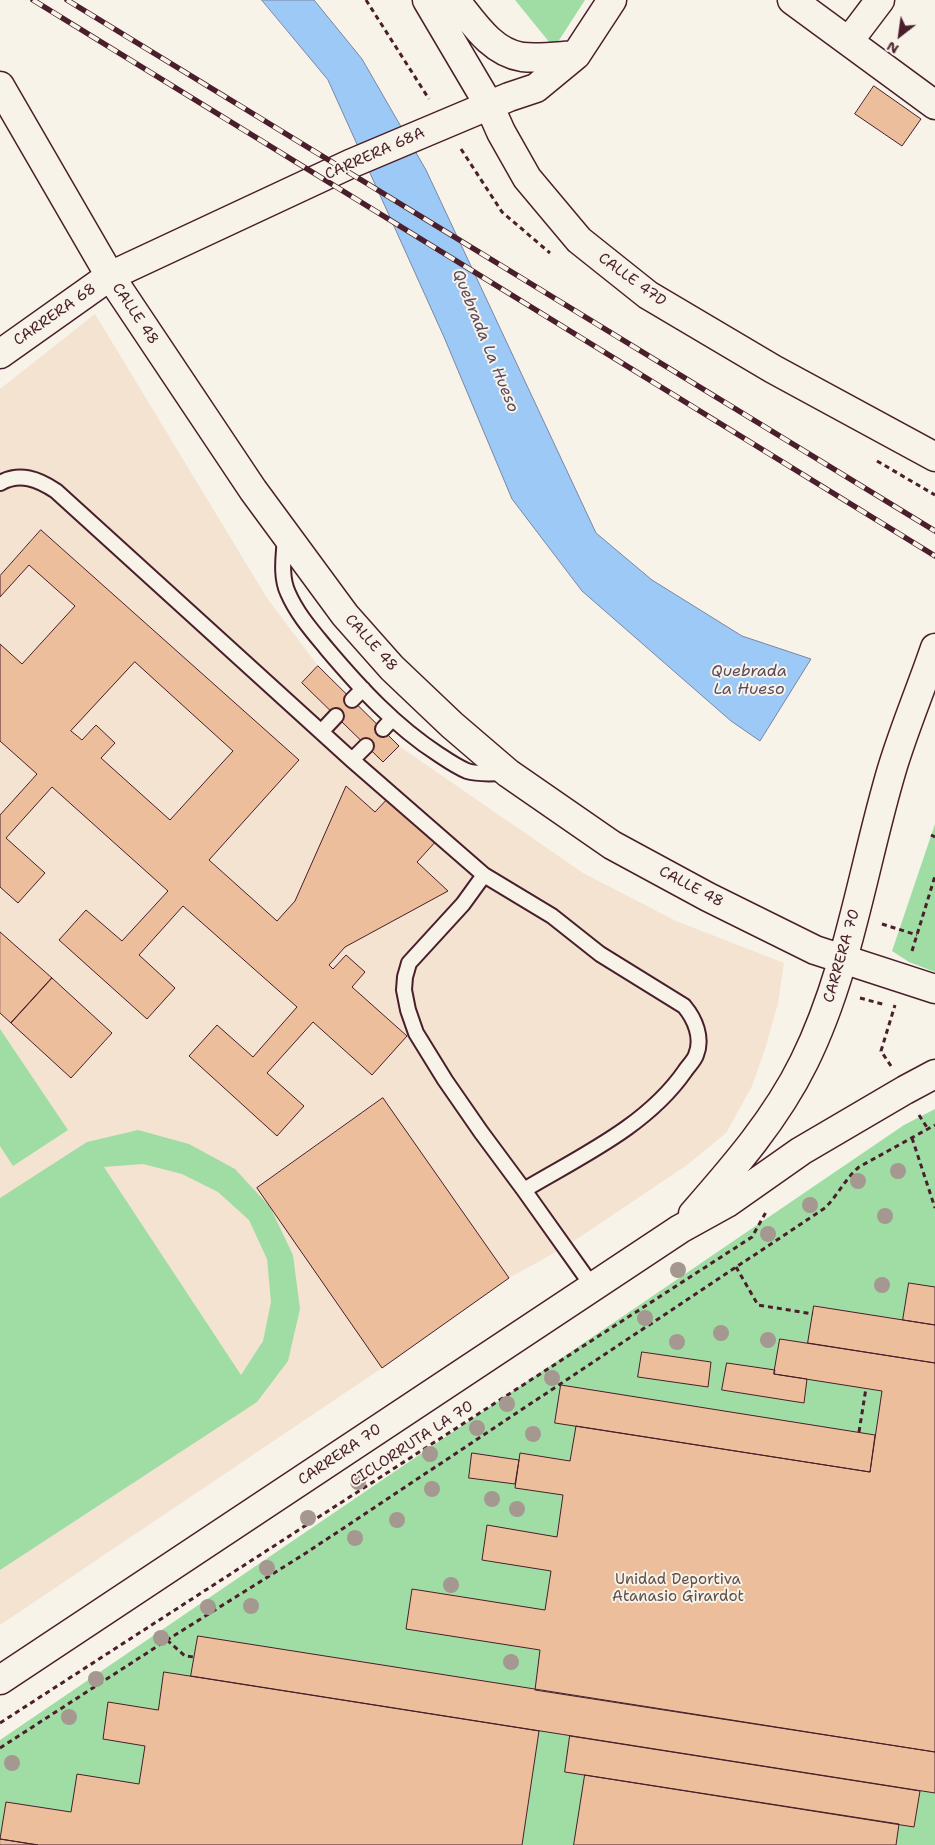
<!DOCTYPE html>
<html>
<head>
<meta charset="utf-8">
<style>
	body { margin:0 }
	#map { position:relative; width:935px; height:1845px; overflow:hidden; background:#f7f3e8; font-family:"Shantell Sans",sans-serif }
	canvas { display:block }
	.north { position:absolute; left:875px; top:10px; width:50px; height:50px; -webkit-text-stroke:4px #f7f3e8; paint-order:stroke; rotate:210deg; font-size:14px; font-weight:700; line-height:20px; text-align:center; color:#4a1f2b }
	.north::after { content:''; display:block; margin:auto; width:18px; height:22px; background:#4a1f2b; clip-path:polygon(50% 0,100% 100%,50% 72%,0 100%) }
</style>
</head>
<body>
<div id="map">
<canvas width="935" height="1845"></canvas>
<div class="north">N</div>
</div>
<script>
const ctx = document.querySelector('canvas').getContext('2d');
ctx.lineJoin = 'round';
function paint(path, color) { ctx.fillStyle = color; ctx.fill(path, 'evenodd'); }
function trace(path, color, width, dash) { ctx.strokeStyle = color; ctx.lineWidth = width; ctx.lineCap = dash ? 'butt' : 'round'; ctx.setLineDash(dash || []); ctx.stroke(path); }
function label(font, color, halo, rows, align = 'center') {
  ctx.font = font + ' "Shantell Sans",sans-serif'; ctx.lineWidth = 4; ctx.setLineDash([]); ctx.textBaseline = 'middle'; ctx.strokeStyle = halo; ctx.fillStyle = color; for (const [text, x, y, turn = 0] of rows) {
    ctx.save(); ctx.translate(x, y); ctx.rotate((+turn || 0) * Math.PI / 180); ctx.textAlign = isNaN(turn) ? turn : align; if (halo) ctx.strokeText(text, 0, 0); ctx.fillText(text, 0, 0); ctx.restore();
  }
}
paint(new Path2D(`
	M95,314L267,598L318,666L399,746L583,873L676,921L784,963L778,1003L766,1046L752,1086L726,1133L687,1165L565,1247L509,1278L382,1368L0,1625V389Z`), '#f4e3d1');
paint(new Path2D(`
	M515,0H585L554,48Z
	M935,824V972L909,962L892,951Z
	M0,1029L68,1130L13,1166L0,1146Z
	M935,1109V1845H0V1740L904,1125Z
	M138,1130L189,1144L235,1169L270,1207L293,1255L300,1309L288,1361L257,1402L0,1570V1198L87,1142ZM143,1164L182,1174L218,1192L249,1220L267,1259L271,1302L263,1341L241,1375L104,1167Z`), '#a0dda4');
const water = new Path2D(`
	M262,0H314L362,59L426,170L596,533L652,580L742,636L811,659L760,741L731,721L582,591L512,499L444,337L328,80Z`);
paint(water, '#9cc9f6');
trace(water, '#7b85a5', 1);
const building = new Path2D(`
	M874,86L921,119L902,146L855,114Z
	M41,530L299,760L209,860L277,921L295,901L346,786L375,812L390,796L438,839L417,862L448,891L345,947L329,965L333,969L346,955L365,972L352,987L407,1036L372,1075L313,1022L267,1073L304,1106L277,1136L189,1056L217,1025L253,1057L297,1007L183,906L139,955L175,988L147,1019L59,940L86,910L122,941L168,891L52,787L6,838L45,873L18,903L0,887V815L37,774L0,741V644L22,664L75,606L29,565L0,597V576ZM135,662L233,751L170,820L101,758L115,743L96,725L82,740L71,731Z
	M318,666L399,746L383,762L302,683Z
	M0,932L52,978L11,1023L0,1013Z
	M52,978L112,1033L71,1078L11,1023Z
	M383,1098L509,1278L382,1368L257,1188Z
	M909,1283L935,1287V1325L903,1320Z
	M814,1306L935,1325V1363L808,1343Z
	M780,1339L935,1363V1752L535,1690L540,1650L406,1629L412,1589L545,1610L551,1571L482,1560L487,1525L557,1537L563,1495L515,1488L520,1453L570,1461L576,1426L870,1472L882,1391L774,1374Z
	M642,1352L711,1362L708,1387L638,1377Z
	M727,1363L775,1370L774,1374L807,1379L804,1403L722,1390Z
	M561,1385L875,1435L870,1472L555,1423Z
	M472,1453L519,1460L515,1484L469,1478Z
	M198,1636L935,1752V1793L191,1676Z
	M164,1672L539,1731L522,1845H38L0,1839L6,1802L71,1812L77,1774L139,1784L145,1746L103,1739L108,1702L158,1710Z
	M570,1736L920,1791L914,1827L565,1772Z
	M585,1775L899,1824L896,1845H574Z
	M0,1839L38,1845H0Z`);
paint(building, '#ecbe9c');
trace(building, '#4a1f2b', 1);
const lane = new Path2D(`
	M0,483C20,472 38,479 56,491L352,760L484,875L552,916L600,954L684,1006C695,1019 703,1038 696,1055C694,1061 688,1066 685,1071C647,1126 581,1156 524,1190
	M285,537C284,555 280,576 288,593C297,614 313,632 327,649C360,688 395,726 438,754C447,760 457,767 467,771C480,775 493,773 505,773
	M352,700L363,689
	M383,729L392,719
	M321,732L336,716
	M352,760L366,746
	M484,875L463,904L409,963L405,977L404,990L408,1010L416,1033L445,1080L481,1132L524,1190L593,1287`);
const street = new Path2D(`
	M792,0L935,105
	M849,41L880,0
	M0,354L110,276`);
const secondary = new Path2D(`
	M427,0L489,105L501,132L527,178L579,240L648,295L773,369L935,457
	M455,0C473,22 491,52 522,57C540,59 559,56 576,55
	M0,86L110,276L253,490L345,615L392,668L452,725L508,773L612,845L708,897L815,950L935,989
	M110,276L350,164L509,97L536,88L576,55L612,0
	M693,1214C734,1167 776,1119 804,1062C849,971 863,866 892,769C904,729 921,689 935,648
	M0,1680L680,1229L727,1203L801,1151L905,1090L935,1074`);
trace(lane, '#4a1f2b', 18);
trace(street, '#4a1f2b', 31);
trace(secondary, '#4a1f2b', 31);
trace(new Path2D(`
	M366,0L429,99
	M461,149L502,212L550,253
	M877,461L935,495
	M931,835L935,837
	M882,924L917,935
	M912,951L935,876
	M860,998L886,1005
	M891,1066L881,1051L895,1005
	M919,1115L928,1129
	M912,1138L935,1208
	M736,1267L758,1305L813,1314
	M859,1432L866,1388
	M167,1640L185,1656L194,1657
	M0,1723L752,1237L766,1212
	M0,1748L167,1640L306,1553L825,1208C838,1195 845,1179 859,1167L935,1125`), '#4a1f2b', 3, [5, 4]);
trace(lane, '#f7f3e8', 14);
trace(street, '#f7f3e8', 28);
trace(secondary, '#f7f3e8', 28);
const rail = new Path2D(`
	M33,0L935,556
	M67,0L935,531`);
trace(rail, '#4a1f2b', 5.5);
trace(rail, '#f7f3e8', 4, [11]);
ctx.fillStyle = '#a49891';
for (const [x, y] of [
	[898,1171],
	[858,1181],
	[810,1205],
	[885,1216],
	[768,1234],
	[678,1270],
	[882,1285],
	[645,1318],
	[721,1333],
	[768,1340],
	[677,1342],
	[552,1378],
	[507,1404],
	[477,1428],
	[533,1434],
	[430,1454],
	[358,1482],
	[432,1489],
	[492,1499],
	[517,1509],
	[308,1518],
	[397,1520],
	[355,1538],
	[267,1568],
	[451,1585],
	[251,1606],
	[208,1607],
	[161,1638],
	[511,1662],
	[96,1679],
	[69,1717],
	[12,1763]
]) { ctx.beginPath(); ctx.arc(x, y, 8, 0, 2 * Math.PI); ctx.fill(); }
label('15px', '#4a1f2b', '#f7f3e8', [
	["CARRERA 68A",375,154,-24],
	["CALLE 47D",632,280,36],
	["CALLE 48",135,314,56],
	["CARRERA 68",55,315,-35],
	["CALLE 48",371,643,48],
	["CALLE 48",691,887,28],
	["CARRERA 70",842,956,-74],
	["CICLORRUTA LA 70",412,1444,-33],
	["CARRERA 70",340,1455,-34]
]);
label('15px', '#604e49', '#f7f3e8', [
	["Unidad Deportiva",678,1580],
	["Atanasio Girardot",678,1597]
]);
label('italic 16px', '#5e4a5e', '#f7f3e8', [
	["Quebrada La Hueso",485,341,68],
	["Quebrada",749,672],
	["La Hueso",749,690]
]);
</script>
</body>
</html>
